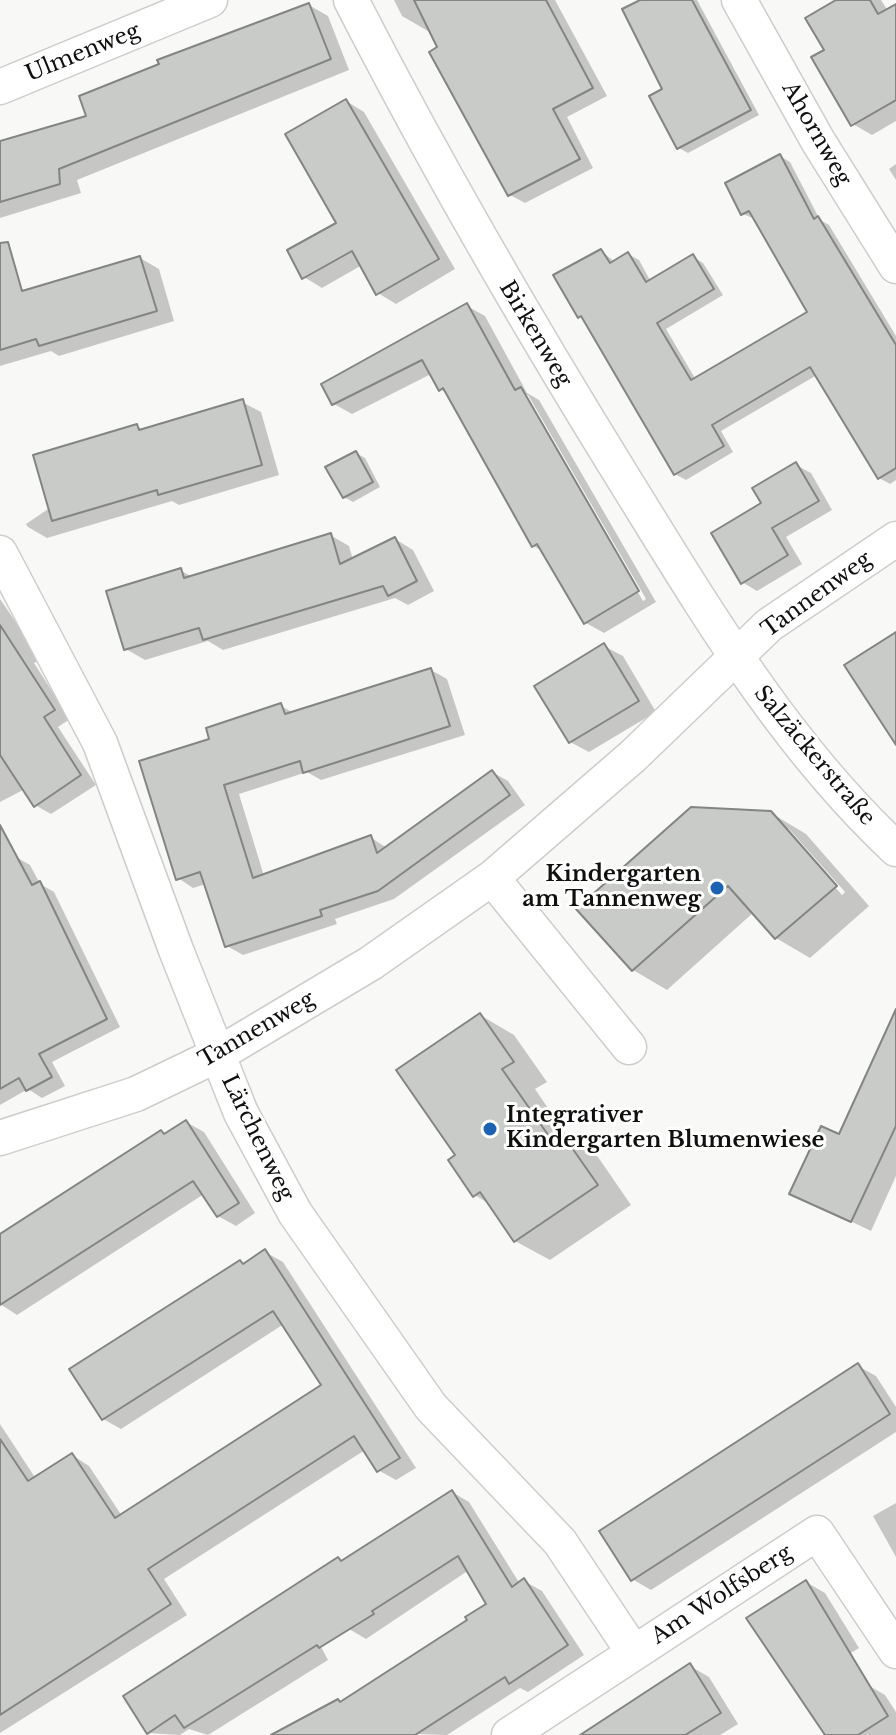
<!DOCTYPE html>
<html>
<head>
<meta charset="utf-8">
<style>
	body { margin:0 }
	canvas { display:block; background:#f8f9f6 }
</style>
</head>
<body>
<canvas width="896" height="1735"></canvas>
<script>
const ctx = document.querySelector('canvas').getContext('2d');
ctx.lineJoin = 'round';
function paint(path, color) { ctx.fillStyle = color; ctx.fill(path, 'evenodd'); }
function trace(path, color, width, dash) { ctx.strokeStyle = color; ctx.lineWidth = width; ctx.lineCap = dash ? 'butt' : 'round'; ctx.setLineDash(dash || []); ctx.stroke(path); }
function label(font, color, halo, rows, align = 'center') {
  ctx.font = font + ' "Libre Baskerville",serif'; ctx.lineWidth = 6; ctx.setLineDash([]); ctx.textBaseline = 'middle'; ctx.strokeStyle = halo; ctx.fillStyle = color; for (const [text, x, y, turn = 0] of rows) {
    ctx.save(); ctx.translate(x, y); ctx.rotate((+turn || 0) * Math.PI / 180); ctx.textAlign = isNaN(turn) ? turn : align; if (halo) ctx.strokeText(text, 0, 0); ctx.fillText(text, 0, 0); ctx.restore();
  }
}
paint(new Path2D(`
	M394,0H555L607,96L567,117L593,168L525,203L510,195L433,34L402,16Z
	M644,0H697L759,115L688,153L679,148Z
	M840,0H881L888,11L896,6V121L872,135L853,124L827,51Z
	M309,5L328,16L349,70L77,180L81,193L0,218V144L89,117Z
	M346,101L364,112L455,269L396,304L378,293L362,265L322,288L304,277L338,224Z
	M780,156L790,162L820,220L829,225L896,336V480L890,484L879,478L817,375L721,431L733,452L686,480L675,474L586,320L580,316L601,251L615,262L628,254L639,260L651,282L693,257L703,263L723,295L666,329L696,380L810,312L755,219L743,214Z
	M896,164V180L889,169Z
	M140,258L159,269L174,321L59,356L51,351L0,366V294L20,288L27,291Z
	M467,306L485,316L527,393L539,400L656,602L604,633L586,623L543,551L533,546L449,395L440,389L431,374L352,414L334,404ZM523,395H528L646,599L643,601Z
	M242,402L261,412L279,475L179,505L172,501L47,538L28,527L26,524L76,490L137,426L144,430Z
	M356,453L365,458L380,487L353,502L344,497Z
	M796,465L811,473L832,510L786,537L802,564L757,591L742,582L764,504Z
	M330,535L349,546L353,560L395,539L413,550L434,591L408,605L395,598L223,650L208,641L145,660L126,649L181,571L193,577Z
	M0,599L41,659L34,663L70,719L58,727L96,785L51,814L35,805L25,789L0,802Z
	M604,646L623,656L656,712L589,752L570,742Z
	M431,670L447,679L465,735L321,780L307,772L239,794L264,876L370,837L387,848L492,772L508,781L525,805L394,899L335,919L337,924L243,955L227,946L206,884L193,888L178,878L212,740L281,706L294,713Z
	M771,813L806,834L869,906L810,958L776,938L754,912L667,990L633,970ZM784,829H789L845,892L842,895Z
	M16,857L30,865L40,884L54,892L120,1027L52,1062L65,1086L42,1098L28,1089L0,1105V865Z
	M896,1011V1176L871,1231L792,1193L840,1136Z
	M480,1015L514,1035L547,1082L535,1089L571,1142L598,1157L631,1205L550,1260L515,1241L491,1205L475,1195L457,1155Z
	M186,1122L204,1132L255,1213L236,1226L218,1216L204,1194L17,1315L0,1304V1236Z
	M265,1252L283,1262L416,1468L396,1480L378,1470L365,1450L164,1579L187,1615L0,1733V1424L36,1479L72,1455L89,1466L122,1516L324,1386L284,1324L121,1429L103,1419L245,1265Z
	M858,1366L876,1376L896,1407V1432L651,1590L632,1579Z
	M452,1492L469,1502L520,1584L524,1581L542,1591L584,1655L528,1692L520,1688L447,1735L417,1734L470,1621L489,1604L469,1570L366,1639L349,1629L305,1617L328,1660L208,1735L189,1729L180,1735L148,1733L338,1559L344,1562Z
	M896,1503V1557L873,1516Z
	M806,1582L825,1593L859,1648L801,1683Z
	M690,1666L709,1677L738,1724L720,1735H583Z
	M866,1684L885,1695L896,1712V1735H827Z`), '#0003');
const building = new Path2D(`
	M414,0H546L593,88L553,109L580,159L508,196L429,52L437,47Z
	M640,0H692L751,110L677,149L649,96L662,89L622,9Z
	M836,0H870L878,14L896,4V100L851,126L811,57L824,50L805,18Z
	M309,3L331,59L59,169L60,184L0,202V141L86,116L79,96L159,64L157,60Z
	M346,99L439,259L376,295L352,251L302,279L287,250L336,223L285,134Z
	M780,154L814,219L818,216L896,345V468L878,479L810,367L712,425L724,446L674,475L581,316L578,318L553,275L601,249L610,263L628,252L646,282L693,254L714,289L657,323L691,380L807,312L749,211L741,215L725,183Z
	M8,242L22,291L140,256L157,311L39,346L36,339L0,350V243Z
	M467,303L515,390L521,387L639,591L584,624L537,544L532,547L443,388L439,391L422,360L332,405L321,384Z
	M243,399L262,465L158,495L157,490L52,521L33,455L137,424L139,430Z
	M356,451L373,482L343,498L325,467Z
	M796,462L819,501L772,528L788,555L741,584L711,533L761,503L752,488Z
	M331,533L340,564L395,537L417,581L388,596L383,586L203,640L199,628L124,650L106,591L181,568L184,578Z
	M0,625L55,710L44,717L81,775L34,807L0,755Z
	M896,632V745L844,665Z
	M604,643L639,701L569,743L534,686Z
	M431,668L450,726L303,773L300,761L224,785L253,878L371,835L377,853L492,770L510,795L378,891L320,910L322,916L225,947L200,872L176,880L139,761L209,739L206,728L281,703L285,714Z
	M691,807L771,811L837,886L775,939L728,886L632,971L576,909Z
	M0,825L32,885L40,881L107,1019L39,1054L52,1077L26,1091L19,1078L0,1089Z
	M896,1009V1126L851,1222L789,1194L821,1126L839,1134Z
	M480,1013L514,1062L502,1069L553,1142L563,1135L598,1185L514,1242L480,1192L473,1197L448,1160L455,1155L396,1070Z
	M186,1120L239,1203L217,1217L193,1181L0,1305V1234L161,1130L164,1134Z
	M265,1249L400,1458L377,1472L354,1436L148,1569L171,1604L0,1715V1439L28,1481L72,1453L115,1518L321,1385L273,1311L102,1420L69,1369L240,1260L243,1264Z
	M858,1363L890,1414L631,1581L599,1531Z
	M452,1490L512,1587L524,1578L568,1645L509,1684L505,1677L415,1735H271L338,1699L340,1702L467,1620L465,1617L486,1604L458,1556L372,1611L374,1614L319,1648L317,1645L184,1728L175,1715L147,1734L123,1696L338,1557L341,1561Z
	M806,1580L888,1716L858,1735H825L746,1618Z
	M690,1663L721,1713L685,1735H580Z`);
paint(building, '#c9cbc8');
trace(building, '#838582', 2);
const minor = new Path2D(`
	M351,0C436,166 529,326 627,484C707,613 784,744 896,849
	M739,0L818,141L896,266
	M0,87L210,0
	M0,553L100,743L176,950L241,1113L295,1213L431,1407L560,1542L634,1653
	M492,878L629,1047
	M0,1138L136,1094L217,1055L371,963L492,878L633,756L769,625L896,539
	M509,1735L817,1533L896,1651`);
trace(minor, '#cdcecb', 37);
trace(minor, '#fff', 34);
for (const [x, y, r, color] of [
	[717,888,8,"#1c62b2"],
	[490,1129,8,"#1c62b2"]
]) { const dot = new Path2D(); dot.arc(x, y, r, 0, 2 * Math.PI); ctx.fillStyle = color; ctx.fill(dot); trace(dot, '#fff', 3); }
label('22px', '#10100f', '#fff', [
	["Ulmenweg",83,53,-22],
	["Ahornweg",816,134,60],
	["Birkenweg",535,334,59],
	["Tannenweg",817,595,-36],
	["Salzäckerstraße",814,756,50],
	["Tannenweg",257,1030,-30],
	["Lärchenweg",257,1138,64],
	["Am Wolfsberg",722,1595,-33]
]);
label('bold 22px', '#10100f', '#fff', [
	["Kindergarten",701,875],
	["am Tannenweg",701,900],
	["Integrativer",506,1116,"left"],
	["Kindergarten Blumenwiese",506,1141,"left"]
], 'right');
</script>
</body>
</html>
